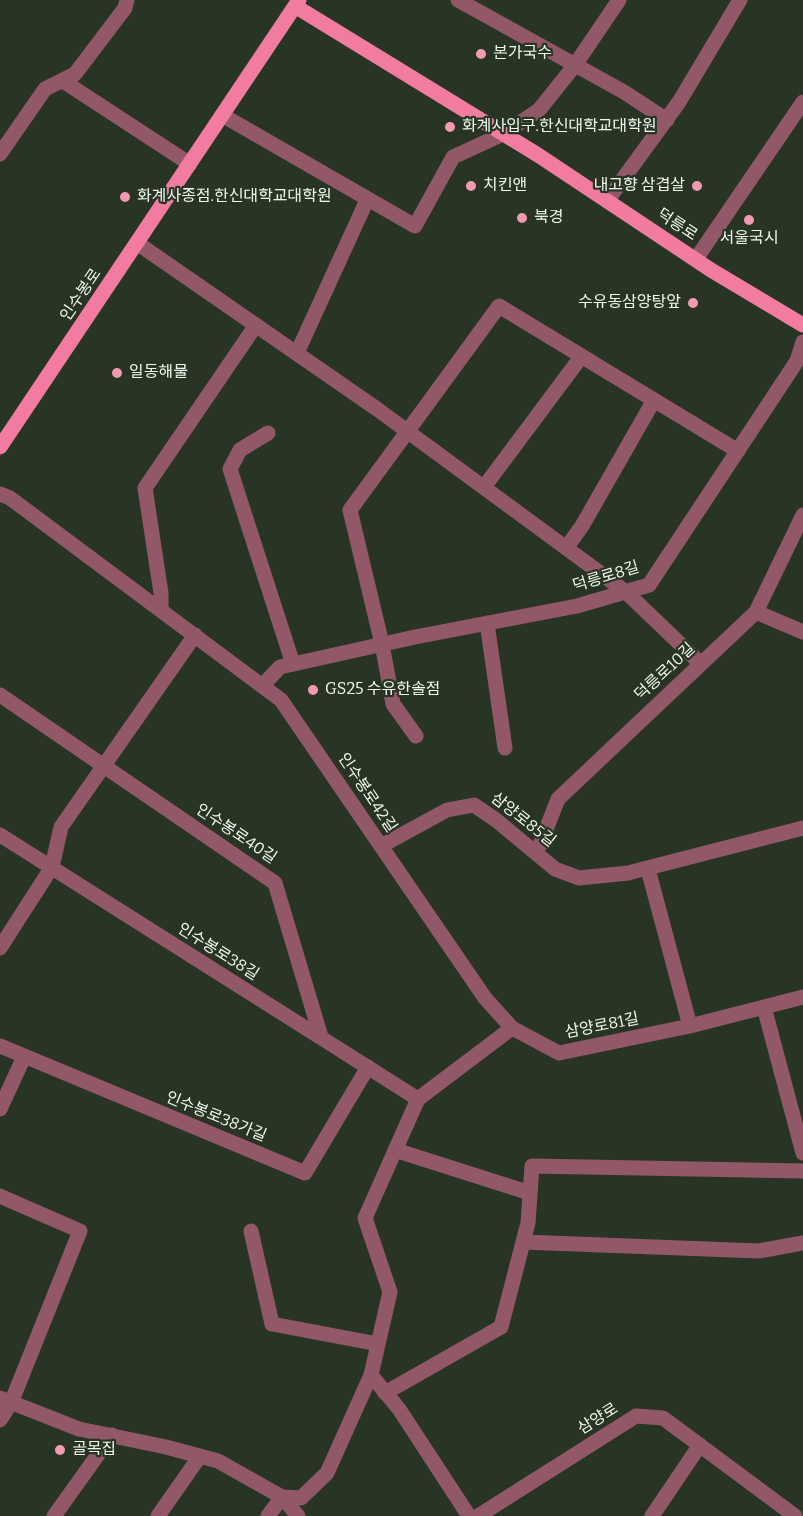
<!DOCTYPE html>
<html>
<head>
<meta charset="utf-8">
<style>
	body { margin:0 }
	canvas { display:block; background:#283424 }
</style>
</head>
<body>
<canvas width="803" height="1516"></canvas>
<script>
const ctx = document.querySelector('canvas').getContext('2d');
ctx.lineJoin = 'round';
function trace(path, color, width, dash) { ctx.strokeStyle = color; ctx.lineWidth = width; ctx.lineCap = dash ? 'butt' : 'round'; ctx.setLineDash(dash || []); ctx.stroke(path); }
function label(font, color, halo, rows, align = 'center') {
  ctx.font = font + ' Bitter,"Noto Sans KR",serif'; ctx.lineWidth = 4.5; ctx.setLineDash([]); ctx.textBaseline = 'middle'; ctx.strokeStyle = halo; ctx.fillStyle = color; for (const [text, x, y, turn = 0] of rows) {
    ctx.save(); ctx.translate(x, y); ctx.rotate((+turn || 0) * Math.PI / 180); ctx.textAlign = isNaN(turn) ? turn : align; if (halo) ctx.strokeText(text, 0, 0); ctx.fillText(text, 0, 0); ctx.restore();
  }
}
trace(new Path2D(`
	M458,0L624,92L667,120
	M63,81L190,164
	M222,115L415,226L453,157L503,134L539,110L575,65L619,0
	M0,154L45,89L75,74L125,8L127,0
	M607,201L679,102L740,0
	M137,243L377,409L626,592L701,664
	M696,259L803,102
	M297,353L367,200
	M268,433L240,450L230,469L293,664
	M484,487L581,357
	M0,494L10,498L281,700L485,998L512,1028L559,1053L690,1026L803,997
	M566,548L582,526L654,400
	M161,610V593L145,488L256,325
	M756,612L803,632
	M487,623L505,748
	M262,686L280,667L415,637L577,606L649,585L797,361L803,342
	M0,695L275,883L321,1037
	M416,736L393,704L382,644L350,510L499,306L738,451
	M0,835L418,1099
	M540,845L558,799L756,612L803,515
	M381,846L447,810L474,805L496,820L555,869L579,878L628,873L803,828
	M648,869L690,1026
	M0,948L52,867L61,827L195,635
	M764,1007L803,1153
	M0,1046L305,1173L368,1067
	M0,1109L24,1057
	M395,1150L530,1193
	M0,1196L80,1231L11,1403L0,1420
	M251,1231L272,1324L378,1344
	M523,1242L759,1251L803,1243
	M385,1393L501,1327L528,1223L532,1166L803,1171
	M0,1398L79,1429L166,1447L218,1461L282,1497L298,1516
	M54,1516L112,1435
	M158,1516L200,1456
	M268,1516L282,1497L301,1498L327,1473L371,1375
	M469,1516L399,1409L371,1375L390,1292L365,1218L418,1099L512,1028
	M478,1516L636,1416L663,1418L795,1516
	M652,1516L700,1445`), '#935868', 15);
trace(new Path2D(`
	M295,6L538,155L711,270L803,325
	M0,447L299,0`), '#f27ba0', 15);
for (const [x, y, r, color] of [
	[481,54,6,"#f19ab2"],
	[450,127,6,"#f19ab2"],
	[471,186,6,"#f19ab2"],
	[697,186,6,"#f19ab2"],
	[125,197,6,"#f19ab2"],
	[522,218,6,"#f19ab2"],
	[749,220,6,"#f19ab2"],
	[693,303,6,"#f19ab2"],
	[117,373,6,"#f19ab2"],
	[313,690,6,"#f19ab2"],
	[60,1450,6,"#f19ab2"]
]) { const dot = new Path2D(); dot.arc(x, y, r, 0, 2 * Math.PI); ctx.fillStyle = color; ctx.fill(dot); trace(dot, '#283424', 2); }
label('16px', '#eff7ec', '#283424', [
	["본가국수",493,54],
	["화계사입구.한신대학교대학원",462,127],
	["치킨앤",483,186],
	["내고향 삼겹살",685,186,"right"],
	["화계사종점.한신대학교대학원",137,197],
	["북경",534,218],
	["서울국시",749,239,"center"],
	["수유동삼양탕앞",681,303,"right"],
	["일동해물",129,373],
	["GS25 수유한솔점",325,690],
	["골목집",72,1450]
], 'left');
label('16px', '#eff7ec', '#283424', [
	["덕릉로",677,225,33],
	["인수봉로",81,295,-56],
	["덕릉로8길",606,577,-17],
	["덕릉로10길",665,672,-43],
	["인수봉로42길",367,793,56],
	["삼양로85길",523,820,38],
	["인수봉로40길",236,834,34],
	["인수봉로38길",218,952,32],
	["삼양로81길",602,1026,-11],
	["인수봉로38가길",216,1117,22],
	["삼양로",598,1419,-32]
]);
</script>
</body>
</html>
